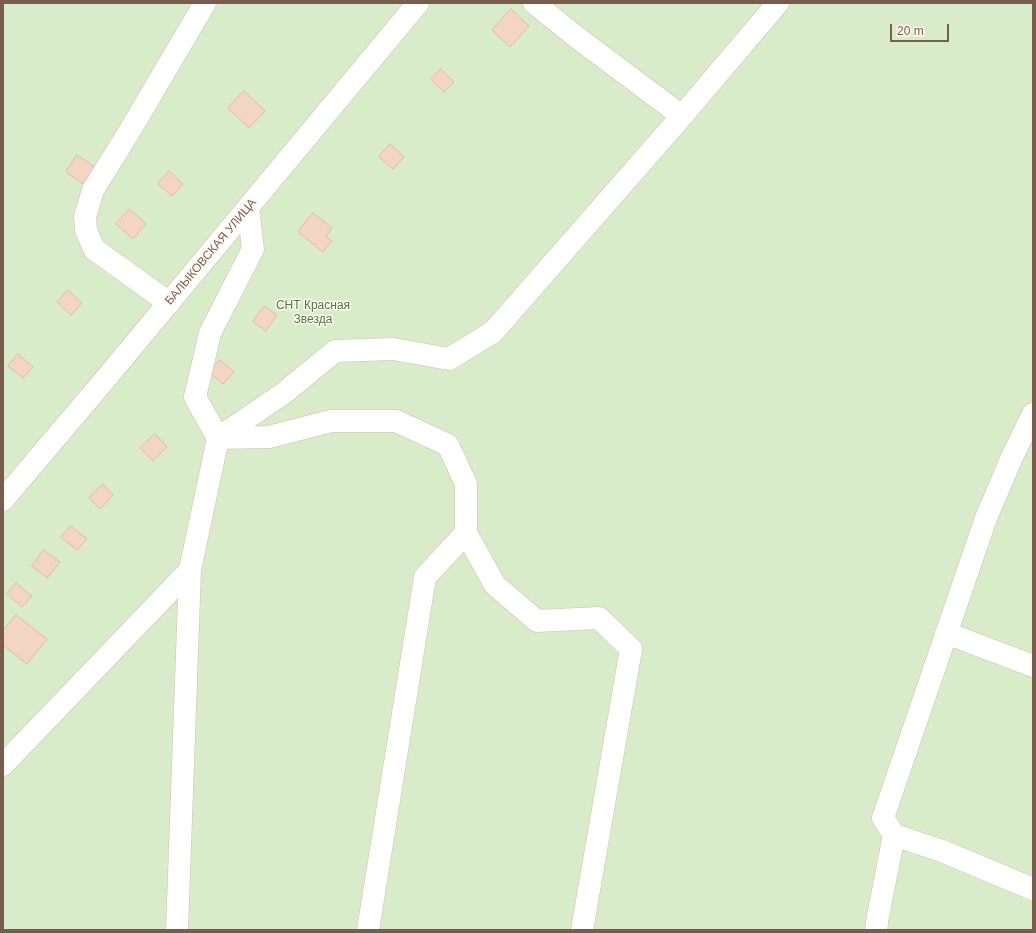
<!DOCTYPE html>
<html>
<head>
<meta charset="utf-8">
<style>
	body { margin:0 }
	#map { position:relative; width:1036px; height:933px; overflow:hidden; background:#fdf6ec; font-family:Helvetica,sans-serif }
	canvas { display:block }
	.frame { position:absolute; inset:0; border:4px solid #7a5c4d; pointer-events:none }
	.scale { position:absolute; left:890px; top:24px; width:59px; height:18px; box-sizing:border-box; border:2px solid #7a5c4d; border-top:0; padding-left:5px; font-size:12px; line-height:14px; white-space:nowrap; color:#7a5c4d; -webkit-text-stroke:3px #fffaf3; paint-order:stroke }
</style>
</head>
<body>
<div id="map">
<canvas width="1036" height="933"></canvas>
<div class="frame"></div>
<div class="scale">20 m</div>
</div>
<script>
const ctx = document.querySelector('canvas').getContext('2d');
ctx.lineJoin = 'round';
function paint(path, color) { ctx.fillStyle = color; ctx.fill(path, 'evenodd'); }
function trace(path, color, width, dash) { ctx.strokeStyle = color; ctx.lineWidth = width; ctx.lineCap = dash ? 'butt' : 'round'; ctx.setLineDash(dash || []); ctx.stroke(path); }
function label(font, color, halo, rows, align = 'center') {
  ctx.font = font + ' Helvetica,sans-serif'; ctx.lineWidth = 3; ctx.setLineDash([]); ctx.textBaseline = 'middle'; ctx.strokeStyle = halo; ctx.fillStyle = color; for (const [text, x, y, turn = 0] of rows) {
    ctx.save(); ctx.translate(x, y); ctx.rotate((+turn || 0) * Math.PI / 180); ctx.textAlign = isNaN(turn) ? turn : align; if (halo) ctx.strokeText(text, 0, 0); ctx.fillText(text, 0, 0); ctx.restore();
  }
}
paint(new Path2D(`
	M3,3H1033V930H3Z`), '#d8ecc9');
const building = new Path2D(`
	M511,9L529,26L510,47L492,30Z
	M441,69L454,82L444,92L431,79Z
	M244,91L265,111L249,128L228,108Z
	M390,144L404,157L393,169L379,157Z
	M77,155L95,167L83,184L66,172Z
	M169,171L183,184L172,196L158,184Z
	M130,209L146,224L133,239L116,224Z
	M313,213L332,228L326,237L332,241L323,252L298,232Z
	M68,290L82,303L71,315L57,302Z
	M264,306L277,315L266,331L253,322Z
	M18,354L33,367L23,378L8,366Z
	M220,360L234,372L223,384L209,372Z
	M155,434L167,447L153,461L140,448Z
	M103,484L113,495L100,509L89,498Z
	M71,526L87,539L77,550L61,537Z
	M44,550L60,562L47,578L32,566Z
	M16,583L32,596L22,607L7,594Z
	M16,615L47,639L27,664L3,645V631Z`);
paint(building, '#f3d5c3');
trace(building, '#e6bba3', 1);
const minor = new Path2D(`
	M534,3L579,39L682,116
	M248,208L253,249L210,333L195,397L218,438L269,437L331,421H396L448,445L466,484V533L495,585L537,621L599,618L631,649L582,930
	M169,303L94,249L86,230L85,217L93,190L129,132L205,3
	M1033,414L1012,457L986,518L883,818L894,835L942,851L1033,889
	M3,500L102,383L418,3
	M946,633L1033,666
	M3,765L190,570
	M177,930L190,570L218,438L284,393L335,351L393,349L449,359L493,332L682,116L778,3
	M368,930L425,577L466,533
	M876,930L878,916L894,835`);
trace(minor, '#d1beb0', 23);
trace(minor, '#fff', 22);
label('12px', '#7a5c4d', '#fffaf3', [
	["БАЛЫКОВСКАЯ УЛИЦА",211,252,-50]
]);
label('12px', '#537a41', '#fffaf3', [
	["СНТ Красная",313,306],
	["Звезда",313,320]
]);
</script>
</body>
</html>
